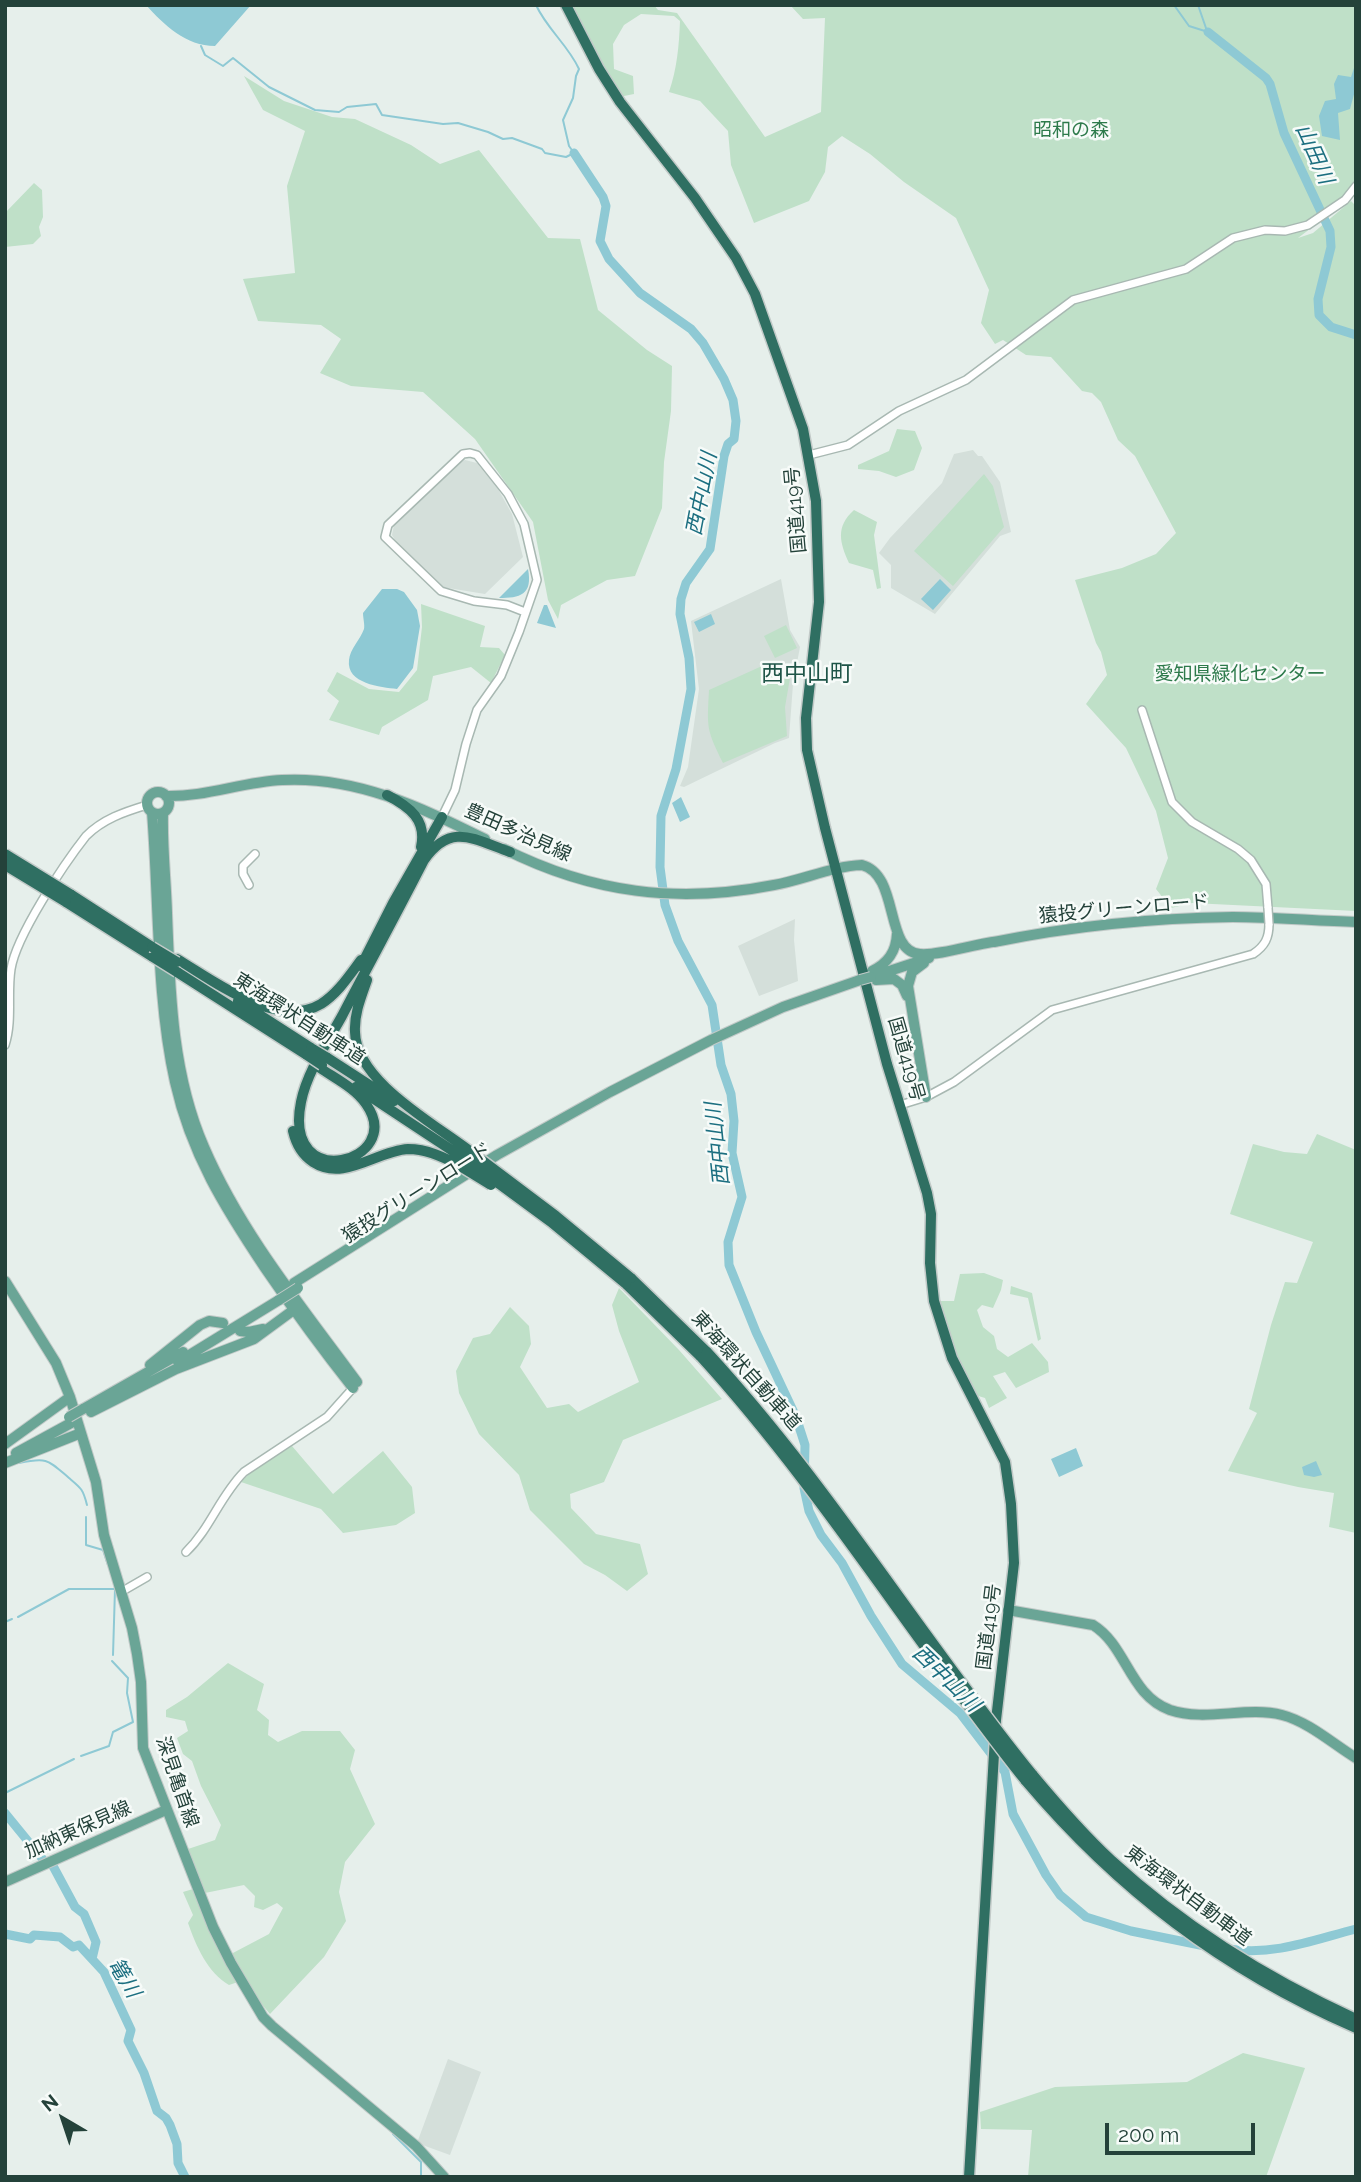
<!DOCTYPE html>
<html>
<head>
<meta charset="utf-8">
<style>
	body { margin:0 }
	#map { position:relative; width:1361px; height:2182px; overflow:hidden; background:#e6efeb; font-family:Raleway,sans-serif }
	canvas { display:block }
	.frame { position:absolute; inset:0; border:7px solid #24423a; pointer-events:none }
	.north { position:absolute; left:28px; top:2084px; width:70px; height:70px; -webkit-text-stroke:5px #f7fbf9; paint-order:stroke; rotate:321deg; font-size:19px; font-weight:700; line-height:28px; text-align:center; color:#24423a }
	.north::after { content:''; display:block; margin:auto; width:24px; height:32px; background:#24423a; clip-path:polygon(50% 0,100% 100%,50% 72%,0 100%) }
	.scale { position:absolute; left:1105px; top:2123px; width:150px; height:32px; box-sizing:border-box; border:4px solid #24423a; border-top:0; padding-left:9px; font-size:21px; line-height:24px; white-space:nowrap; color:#24423a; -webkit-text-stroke:5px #f7fbf9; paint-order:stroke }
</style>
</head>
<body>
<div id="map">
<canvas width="1361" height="2182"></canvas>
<div class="frame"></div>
<div class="north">N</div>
<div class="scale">200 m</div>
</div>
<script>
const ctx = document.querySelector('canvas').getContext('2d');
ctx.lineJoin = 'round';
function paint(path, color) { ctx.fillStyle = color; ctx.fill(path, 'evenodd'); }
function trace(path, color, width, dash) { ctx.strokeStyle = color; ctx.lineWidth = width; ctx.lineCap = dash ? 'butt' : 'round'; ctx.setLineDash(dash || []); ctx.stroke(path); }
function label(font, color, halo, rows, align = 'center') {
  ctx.font = font + ' Raleway,"Noto Sans JP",sans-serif'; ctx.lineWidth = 5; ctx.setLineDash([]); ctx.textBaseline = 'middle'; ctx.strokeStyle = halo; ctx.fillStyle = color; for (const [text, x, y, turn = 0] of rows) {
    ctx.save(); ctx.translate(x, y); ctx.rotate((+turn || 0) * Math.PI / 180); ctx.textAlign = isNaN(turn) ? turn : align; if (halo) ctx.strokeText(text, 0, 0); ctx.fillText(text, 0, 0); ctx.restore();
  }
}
paint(new Path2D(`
	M973,450L978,456H982L1000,482L1011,532L1000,536L935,614L891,588V565L879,553L890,538L942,483L954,454Z
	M465,460L477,463L498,489L512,514L523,557L485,594L442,587L399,547L392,535L394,525L456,465Z
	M781,579L790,630L800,647L793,684L789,738L775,743L684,787L680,786L688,767L699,689L691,621Z
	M795,919L794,940L798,981L759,996L738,946Z
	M448,2059L481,2072L450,2155L417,2143Z`), '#d4dfda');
paint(new Path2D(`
	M572,5H654L658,10L677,13L765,137L821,112L825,18L803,19L790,5H1356V194L1298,238L1313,233L1351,201L1356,206V911L1192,903L1171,908L1156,889L1168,858L1156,811L1126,748L1086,704L1107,675L1101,652L1096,643L1075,580L1122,568L1156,554L1176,533L1135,456L1118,440L1101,402L1092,393L1082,391L1051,357L1026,355L1003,340L995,344L981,323L989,290L956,218L904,182L870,154L842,136L828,147L825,172L809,201L754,223L731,165L728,131L700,101L669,92C677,69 679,46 680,21L674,16L641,14L624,25L613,44L614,69L633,76L634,94L619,97Z
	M244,76L284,101L332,117L355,119L411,145L440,164L479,150L548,238L580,239L598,310L647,350L672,366L671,411L664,462L662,508L635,576L607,580L561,605L558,619L548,600L533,522L475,439L423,392L351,386L320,373L341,339L321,325L258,321L243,279L295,273L287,186L305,131L263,110Z
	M34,183L42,190L43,217L39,227L41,236L33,244L5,247V213Z
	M897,429L915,431L922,448L914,470L896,477L879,471L858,469V465L889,451Z
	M984,474L993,486L1004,527L953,586L914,551Z
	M854,510L877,522L874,535L881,588L877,589L873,570L849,563C840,543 835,527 854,510Z
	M421,604L485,626L480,647L499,648L505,655L491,683L471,667L433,676L428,700L382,727L379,735L329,720L339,701L327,691L337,672L369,689L399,692L417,670L422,627Z
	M786,625L797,648L775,658L764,636Z
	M773,661L779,676L790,678L785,707L787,736L723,763C706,729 707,727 709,690Z
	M1317,1134L1356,1150V1533L1329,1527L1334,1493L1298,1487L1228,1471L1257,1413L1249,1409L1271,1325L1285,1282L1297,1283L1313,1242L1230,1214L1253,1144L1284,1152L1307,1154Z
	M984,1273L1003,1280L1001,1290L993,1308L982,1305L977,1310L983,1327L994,1336L997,1349L1008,1357L1032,1343L1048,1362L1049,1372L1016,1388L1005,1372L993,1376L1007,1398L989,1408L985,1398C982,1397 978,1396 975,1394C959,1382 944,1321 940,1301H954L960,1274Z
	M1011,1286L1032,1293L1041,1339L1038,1341L1028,1298L1010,1294Z
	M619,1288L679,1350L722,1399L623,1440L604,1482L570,1494L571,1508L596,1534L640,1544L648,1574L627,1591L605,1575L584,1564L530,1510L519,1475L479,1434L459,1393L456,1371L473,1338L490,1334L510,1307L529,1326L531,1344L520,1367L547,1408L569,1404L578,1412L639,1382L619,1331L612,1305Z
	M292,1446L333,1494L383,1451L412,1487L415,1513L396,1525L343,1533L321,1509L241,1482L253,1470Z
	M228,1663L264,1684L257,1710L269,1720L268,1735L278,1742L302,1731H340L355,1750L350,1769L375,1824L345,1862L339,1892L346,1921L324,1957L270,2014L249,1989L231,1954L269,1934L283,1908L277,1903L263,1910L254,1907L255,1896L244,1885L205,1893L188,1849L215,1840L221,1825L201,1786L192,1761L183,1754L177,1738L188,1731L185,1721L166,1717V1710L187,1697Z
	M193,1889L224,1959L238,1982L229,1985C208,1973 196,1946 188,1923L193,1915L183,1892Z
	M1243,2053L1305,2068L1266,2177H1028L1032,2130L981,2129L980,2112L1055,2087L1187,2082Z`), '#bfe0c8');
paint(new Path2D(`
	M146,5H251L215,46C186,46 164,25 146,5Z
	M1356,62V87L1350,109L1338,113L1340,140L1322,136L1319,116L1325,101L1336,99L1334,84L1338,75L1351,77Z
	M528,569C533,595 520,598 499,598Z
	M940,579L951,590L933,610L921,599Z
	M382,589H397L404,592L417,610L420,626L413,668L397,689C381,687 346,684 349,660C350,649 360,640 364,629C365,625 363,618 363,613Z
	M544,605H547L556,628L537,623Z
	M711,614L715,624L699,632L694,622Z
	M681,797L690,817L680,822L672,803Z
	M1076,1448L1083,1466L1059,1477L1051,1459Z
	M1316,1461L1322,1475L1314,1477L1304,1475L1302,1467Z`), '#8ec9d4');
trace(new Path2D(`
	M1174,5L1189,26L1208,32
	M1198,5L1207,31
	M201,46L205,55L223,66L233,58L269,87L315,110L339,112L347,107L376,104L382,115L443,124L458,123L488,132L503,139L512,138L542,149L545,153L566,157L574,153L569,146L563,120L573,98L576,76L579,69C568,45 547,29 536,5
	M19,1463C48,1457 48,1460 69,1478C81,1488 83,1489 87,1505
	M86,1517V1545L103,1550L108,1565
	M18,1617L69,1589H115L113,1655
	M5,1622L12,1619
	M81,1756L109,1746L113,1732L133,1722L127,1693L128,1678L112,1661
	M5,1793L74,1759
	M393,2134L421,2162V2177`), '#8ec9d4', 2);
trace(new Path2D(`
	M1208,32L1266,78L1270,84L1284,133L1330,231L1331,247L1318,299L1319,315L1331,327L1356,335
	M574,153L603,197L606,206L600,241L609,259L640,293L691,329L703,343L724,379L733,400L736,421L734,439L728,444L724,456L710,549L686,583L681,599L680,614L689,658L691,689L676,769L661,816L660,867L665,905L678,941L712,1005L721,1065L731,1094L734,1121L732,1153L742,1197L728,1242L729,1265L756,1332L796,1417L805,1445L804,1488L809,1511L821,1535L842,1563L871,1616L902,1664L960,1713L1005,1772L1013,1814L1046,1875L1060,1895L1086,1917L1131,1931L1205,1946
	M5,1813L45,1862L53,1866L75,1907L84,1914L96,1942L92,1959
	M5,1934L30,1939L34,1935L60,1937L73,1947L79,1945L104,1972L131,2030L128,2041L144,2073L157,2111L166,2118L170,2125L177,2144L178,2163L185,2177
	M1229,1949C1274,1956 1313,1940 1356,1929`), '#8ec9d4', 9);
const minor = new Path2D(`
	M809,455L848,445L899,411L966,380L1073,300L1186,269L1233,238L1265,230L1285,231L1308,225L1345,200L1356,186
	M1142,710L1172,802L1192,822L1238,849L1251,860L1266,884L1268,908
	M442,817L455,790L466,744L477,710L501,676L519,632L537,580L524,524L508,494L477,455L470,453L463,454L388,525L385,537L441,591L474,601L507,605L525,612
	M249,885L243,874V866L255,854
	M5,1045C13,1020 7,994 11,969C16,936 64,864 86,836C103,819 124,812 147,805
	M900,1105L926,1097L954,1082L1052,1010L1253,954C1265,946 1269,938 1269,924
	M186,1552C210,1529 220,1496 244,1472L327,1417L353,1388
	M121,1592L147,1577`);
const major = new Path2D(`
	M147 803a11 11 0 1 1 22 0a11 11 0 1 1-22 0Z
	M166,796C205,797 242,782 282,780C356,776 420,807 485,839
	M152,812C159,900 156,997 175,1082C191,1154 225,1208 265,1268C293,1309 322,1349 353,1388
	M163,813C162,846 166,880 167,913C170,992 172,1074 204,1147C241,1233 302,1307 357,1382
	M504,849C592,893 677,904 774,885C803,880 833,866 862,865C900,875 884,952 920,954C941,956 977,943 1000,941
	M994,942C1073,926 1152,918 1233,917C1274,917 1315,921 1356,922
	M924,963L912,972L908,986L926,1097
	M872,971C888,963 896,952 897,934
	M871,977L929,958
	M876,980L894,979L902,985L907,996
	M5,1281L56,1363L70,1397L96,1482L104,1535L132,1628L137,1654L141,1682L143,1748L213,1927L231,1963L263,2017L272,2026L416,2146L444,2177
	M294,1283L497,1155L610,1092L711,1040L783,1007L860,980
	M240,1331L249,1332L263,1329
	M178,1362L279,1300
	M150,1365L200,1325L209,1321L223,1323
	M83,1409L183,1352
	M91,1412L176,1369L254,1339L299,1306
	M5,1444L70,1397
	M16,1453L71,1423
	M5,1463L81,1433
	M1008,1610L1093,1625C1127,1646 1129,1695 1170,1710C1206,1722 1246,1706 1282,1715C1309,1722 1333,1744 1356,1758
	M5,1882L166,1810`);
const highway = new Path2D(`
	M566,5L599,69L620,102L695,198L736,258L755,294L803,429L816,501L819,602L806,718L807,750L825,828L887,1064L927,1193L931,1214L930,1263L934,1301L952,1358L1005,1462L1011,1504L1014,1563L996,1720L969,2177
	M387,795C410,807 427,820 421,847
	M70,894L152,947
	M66,902L153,957
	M177,959C214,981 277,1030 321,1004C338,993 349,976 361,960
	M361,966L393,903L442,817
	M177,972L307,1055
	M367,980C361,997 354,1014 355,1032C356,1083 439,1126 475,1155
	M238,1001L311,1048
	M326,1057L394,1101
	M320,1068C336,1079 355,1088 366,1104C407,1162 282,1196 301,1102C307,1072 327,1043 342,1016C369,964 397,913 424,860C451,822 473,839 510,852
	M356,1087L468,1161
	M293,1131C296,1144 302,1155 313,1162C344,1182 376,1151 408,1149C427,1149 444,1157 460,1166
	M631,1278L707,1352
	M626,1284L701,1357
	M1032,1774C1057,1804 1083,1834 1111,1860C1184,1927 1266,1978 1356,2019
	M1025,1780C1118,1890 1223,1970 1356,2028`);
trace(minor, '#a8b8b2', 10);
trace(major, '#c2cac8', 12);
trace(highway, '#c2cac8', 13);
trace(minor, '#fff', 7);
trace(major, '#6aa596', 10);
trace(highway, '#2f6f62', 10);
const minorBridge = new Path2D(`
	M1268,908L1269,924`);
const majorBridge = new Path2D(`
	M860,980L871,977
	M279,1300L298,1288
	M69,1417L83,1409`);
const highwayBridge = new Path2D(`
	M5,854L70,894
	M5,865L66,902
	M152,947L177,962
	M153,957L177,972
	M311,1048L326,1057
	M307,1055L322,1065
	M475,1155L556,1216L631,1278
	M468,1161L551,1222L626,1284
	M460,1166L491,1185
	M707,1352C828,1483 920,1636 1032,1774
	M701,1357C821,1489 914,1641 1025,1780`);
trace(minorBridge, '#a8b8b2', 10, []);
trace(majorBridge, '#c2cac8', 12, []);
trace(highwayBridge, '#c2cac8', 13, []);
trace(minorBridge, '#fff', 7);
trace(majorBridge, '#6aa596', 10);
trace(highwayBridge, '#2f6f62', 10);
label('19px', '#2d7a4b', '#f7fbf9', [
	["昭和の森",1071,130],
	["愛知県緑化センター",1240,674]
]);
label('19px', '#24423a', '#f7fbf9', [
	["国道419号",796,510,-95],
	["豊田多治見線",518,833,24],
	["猿投グリーンロード",1124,909,-5],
	["東海環状自動車道",299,1019,33],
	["国道419号",906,1059,74],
	["猿投グリーンロード",417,1193,-32],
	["東海環状自動車道",746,1371,48],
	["国道419号",989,1627,-83],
	["深見亀首線",177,1782,71],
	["加納東保見線",78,1830,-24],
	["東海環状自動車道",1188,1896,37]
]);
label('italic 21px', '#1c6f80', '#f7fbf9', [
	["山田川",1314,154,66],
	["西中山川",702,494,-79],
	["西中山川",718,1144,-96],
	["西中山川",946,1679,44],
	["篭川",124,1978,59]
]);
label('23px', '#1f5548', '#f7fbf9', [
	["西中山町",807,674]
]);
</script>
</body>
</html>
